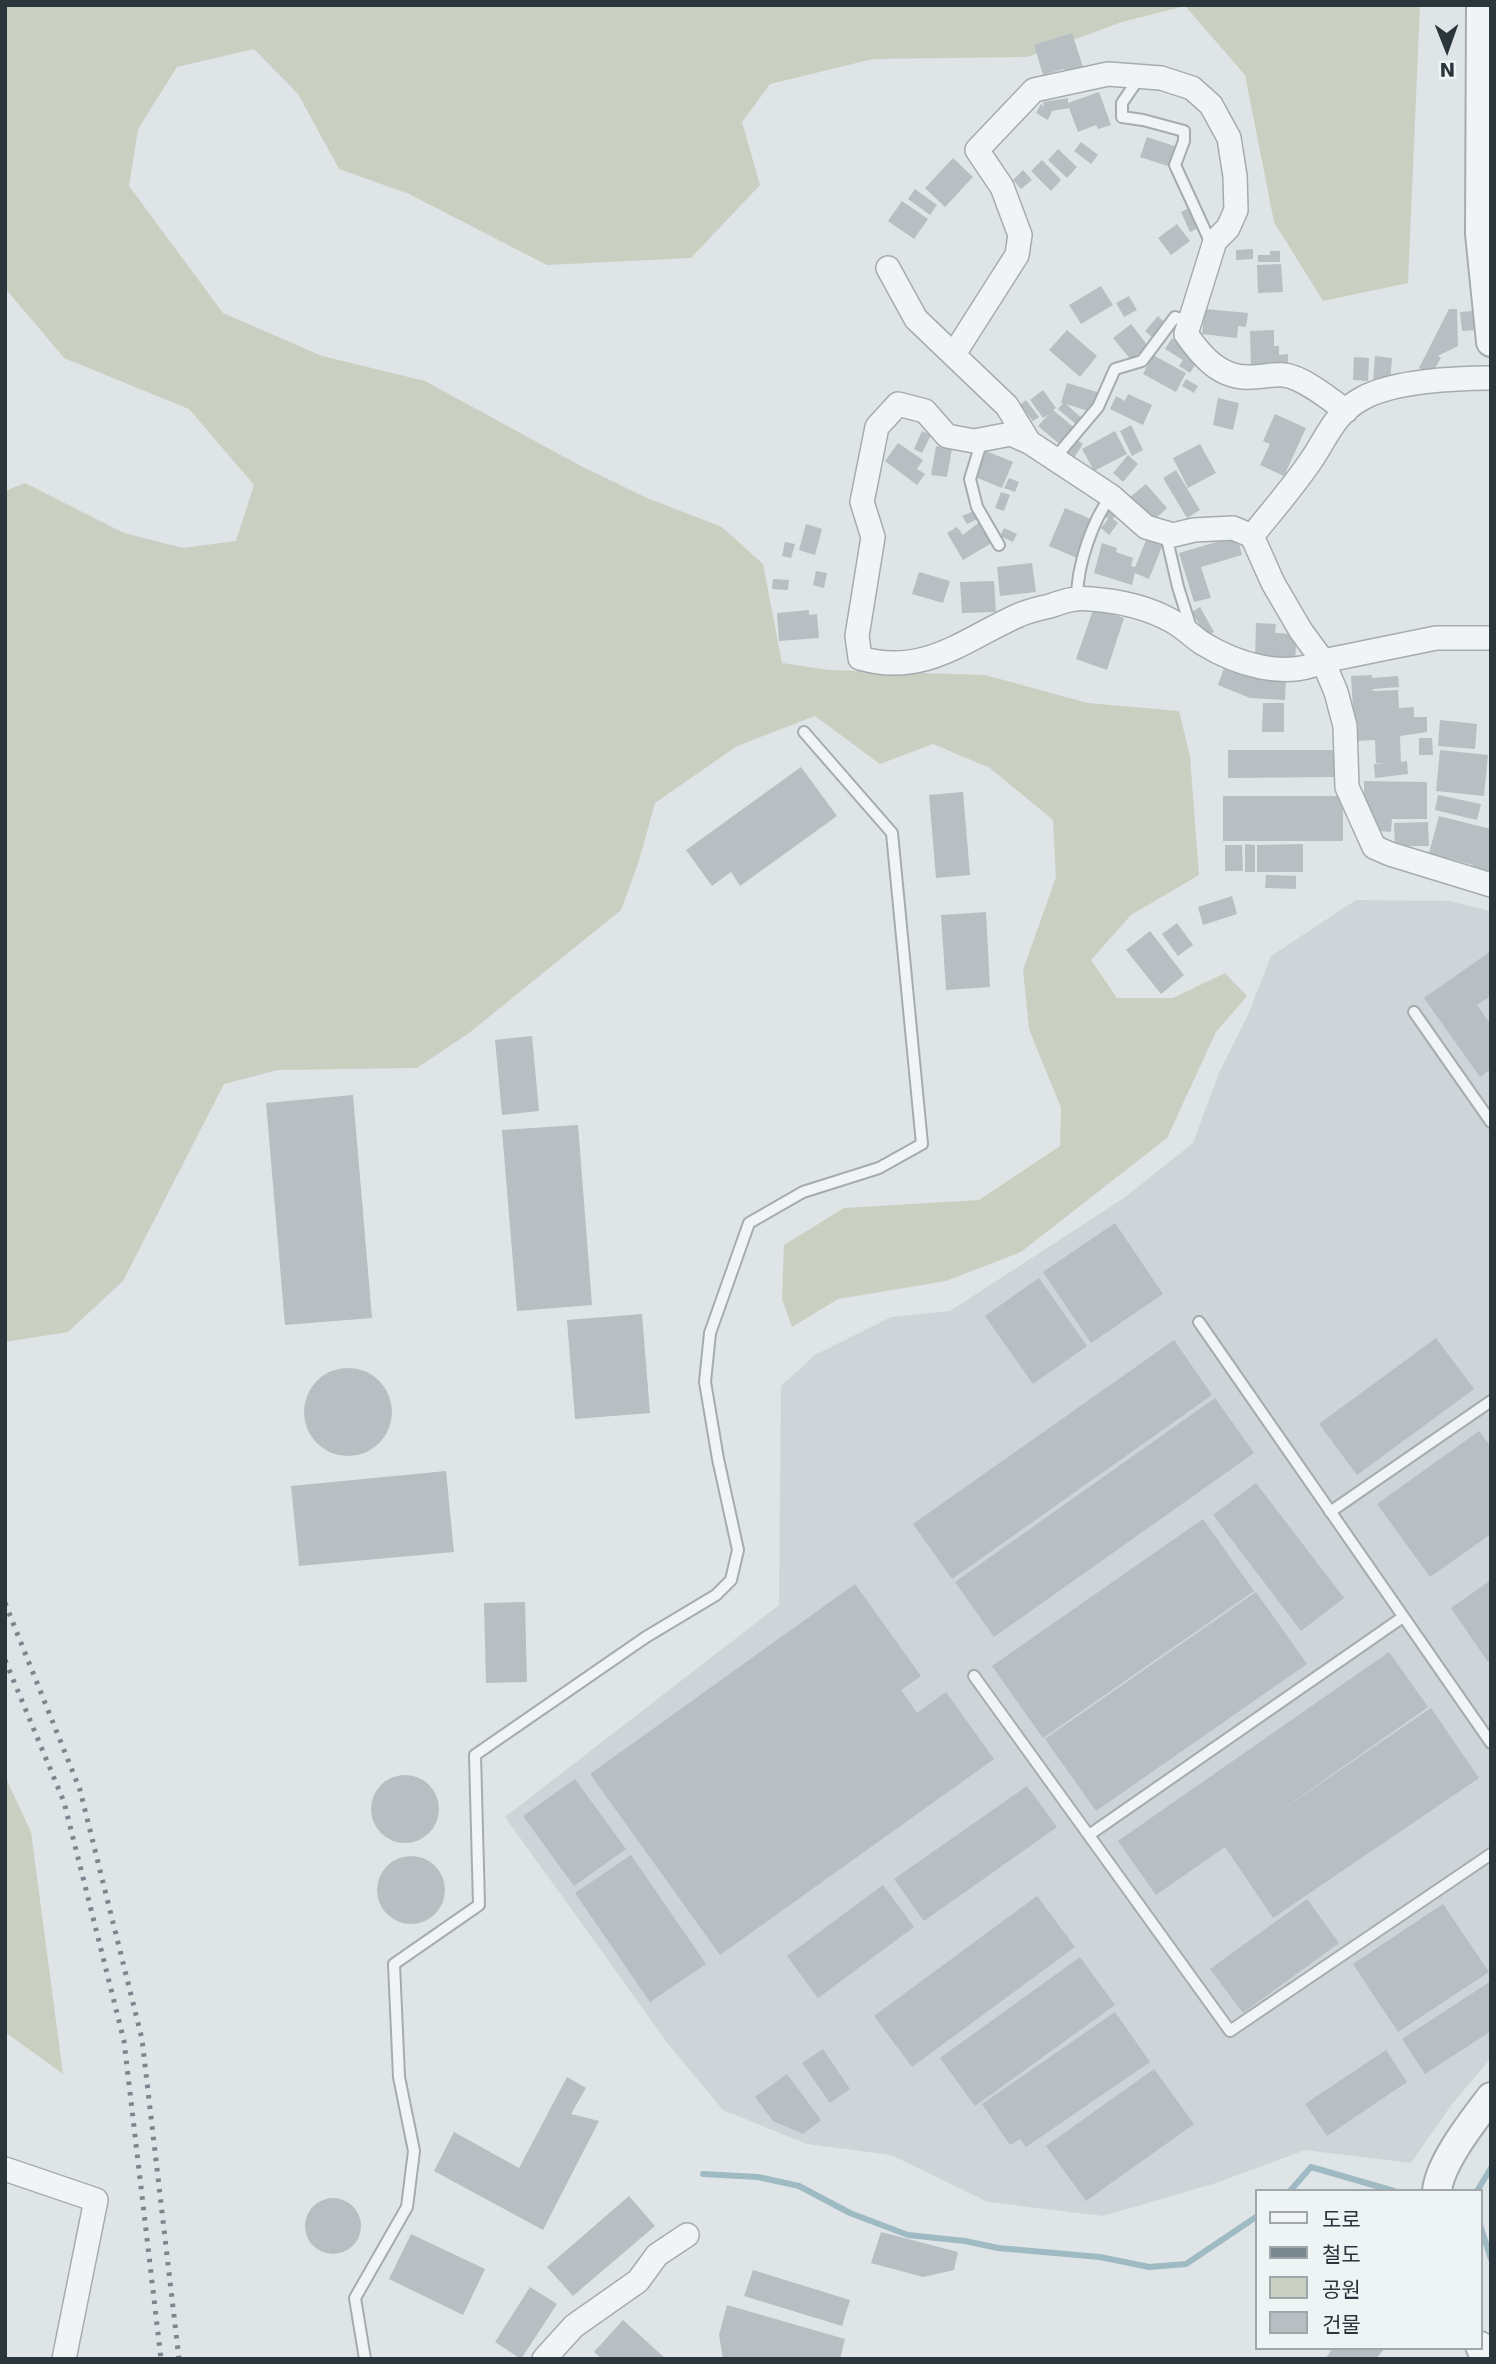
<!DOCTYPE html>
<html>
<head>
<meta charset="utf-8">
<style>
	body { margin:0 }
	#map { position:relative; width:1496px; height:2364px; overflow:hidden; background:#dfe4e7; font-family:"DejaVu Sans","Noto Sans KR",sans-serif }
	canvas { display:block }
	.frame { position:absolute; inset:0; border:7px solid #2a353c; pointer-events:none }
	.legend { position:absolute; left:1255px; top:2189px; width:228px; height:161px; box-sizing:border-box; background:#eef3f4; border:2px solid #a0a7aa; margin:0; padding:9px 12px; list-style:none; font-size:21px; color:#2a353c }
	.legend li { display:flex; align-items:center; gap:14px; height:35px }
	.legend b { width:35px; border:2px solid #a0a7aa }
	.north { position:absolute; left:1412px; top:14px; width:70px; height:70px; -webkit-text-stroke:5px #eef3f4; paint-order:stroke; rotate:179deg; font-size:19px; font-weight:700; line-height:28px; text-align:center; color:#2a353c }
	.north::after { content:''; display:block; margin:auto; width:24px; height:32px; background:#2a353c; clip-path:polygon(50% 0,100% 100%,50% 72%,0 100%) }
</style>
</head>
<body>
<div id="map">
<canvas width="1496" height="2364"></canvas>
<div class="frame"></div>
<ul class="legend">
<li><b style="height:9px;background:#f1f4f5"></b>도로</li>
<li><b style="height:9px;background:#7b878e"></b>철도</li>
<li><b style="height:19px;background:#c9d0c1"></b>공원</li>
<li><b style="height:19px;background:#b7bfc3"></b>건물</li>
</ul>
<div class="north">N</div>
</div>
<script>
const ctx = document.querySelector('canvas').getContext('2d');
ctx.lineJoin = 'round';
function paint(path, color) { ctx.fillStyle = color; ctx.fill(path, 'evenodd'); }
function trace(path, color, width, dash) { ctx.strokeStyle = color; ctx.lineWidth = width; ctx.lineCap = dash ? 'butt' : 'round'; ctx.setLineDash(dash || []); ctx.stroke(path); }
paint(new Path2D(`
	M1356,900L1450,901L1491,911V2058L1452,2104L1411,2163L1305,2150L1216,2183L1103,2216L988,2202L891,2155L807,2144L723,2110L669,2045L505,1817L779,1605L781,1386L815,1355L891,1317L950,1311L1124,1198L1193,1143L1219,1073L1248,1015L1271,956Z`), '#ced4d8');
paint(new Path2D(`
	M5,5H1420L1408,283L1323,301L1274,222L1245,75L1185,6L1122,22L1027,57L873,59L770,84L742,122L760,185L691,258L547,265L409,194L339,169L298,94L254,49L177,67L138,129L129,186L223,313L322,356L425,381L579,465L647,498L722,527L763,564L782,663L829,670L985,675L1088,703L1179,711L1190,756L1199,875L1131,915L1091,960L1117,998H1173L1225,973L1247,996L1216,1032L1167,1138L1021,1252L946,1281L838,1299L792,1327L782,1299L784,1245L844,1208L979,1200L1060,1146L1061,1108L1029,1029L1023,970L1056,877L1053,820L990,768L933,744L880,764L815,716L737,746L655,803L638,864L621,910L469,1033L417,1068L278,1070L224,1084L123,1281L68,1332L5,1342V491L25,483L124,533L183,548L236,541L254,485L189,409L64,358L5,288Z
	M5,1776L31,1832L63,2074L5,2032Z`), '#c9d0c1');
trace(new Path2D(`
	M703,2174L758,2177L799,2186L850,2213L908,2235L965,2241L998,2248L1100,2257L1149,2267L1186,2264L1256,2217
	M1290,2191L1311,2167L1394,2191
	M1477,2191L1491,2168
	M1480,2225L1491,2259`), '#9ebac3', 6);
paint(new Path2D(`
	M1072,33L1084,70L1068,75L1064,69L1043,75L1034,45Z
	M1099,92L1111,125L1098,129L1096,125L1078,132L1069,108L1052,111L1048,120L1036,113L1041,104L1044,107L1043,102L1068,98V103Z
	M1147,137L1177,147L1171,167L1140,157Z
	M1081,142L1098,155L1091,164L1074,151Z
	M1058,149L1077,167L1067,178L1048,160Z
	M953,158L973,177L945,207L925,188Z
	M1042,160L1061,180L1051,191L1031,171Z
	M1023,170L1032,180L1021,189L1013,180Z
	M915,189L937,205L930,215L908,199Z
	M902,201L928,219L914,239L888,221Z
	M1189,208L1198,228L1190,232L1181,212Z
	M1177,224L1190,241L1171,255L1158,238Z
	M1253,249V259L1236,260V250Z
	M1270,251H1280V262H1258V255H1270Z
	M1281,264L1283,292L1258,293L1257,265Z
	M1101,286L1113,305L1081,324L1069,305Z
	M1129,296L1137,310L1124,317L1116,303Z
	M1205,309L1248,313L1246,327L1238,326L1237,338L1202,334Z
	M1449,309H1457L1458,346L1438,356L1441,358L1431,375L1419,368Z
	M1474,311L1476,330L1462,331L1460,312Z
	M1158,316L1167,325L1154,339L1145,331Z
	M1131,324L1148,346L1131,360L1113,338Z
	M1067,330L1097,356L1080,377L1049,350Z
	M1274,330V346H1279V355L1288,354V366H1251L1250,331Z
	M1172,338L1200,357L1190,373L1179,366L1183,360L1165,349Z
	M1153,355L1186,373L1176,392L1143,374Z
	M1375,356L1392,358L1390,383L1373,382Z
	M1354,357L1369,358L1368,381L1353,380Z
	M1186,379L1198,386L1194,393L1182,386Z
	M1067,383L1097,392L1091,412L1066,404L1084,420L1078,426L1058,409L1063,403H1061Z
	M1043,390L1056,408L1053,410L1077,430L1063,447L1038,426L1049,414L1043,418L1030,400Z
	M1128,394L1152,405L1143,425L1110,409L1116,396L1125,401Z
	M1218,398L1239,403L1233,430L1213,425Z
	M1026,400L1039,417L1033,421L1020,405Z
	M1275,414L1306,428L1284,476L1260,465L1270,444L1263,441Z
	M1131,425L1143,450L1132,456L1120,431Z
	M922,431L931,435L922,453L914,449Z
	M1115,431L1127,454L1094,471L1082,449Z
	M1074,438L1083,444L1072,461L1063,455Z
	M898,443L923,460L917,469L925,474L917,485L885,461Z
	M1200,444L1216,473L1188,488L1173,458Z
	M936,446L952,449L947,477L931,475Z
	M986,451L1013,462L1002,488L975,477Z
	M1128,455L1138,464L1123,482L1113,473Z
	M1176,470L1200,510L1187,518L1163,478Z
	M1009,478L1019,482L1015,492L1004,488Z
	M1146,484L1167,508L1151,523L1129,498Z
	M1001,492L1010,495L1004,511L995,508Z
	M1065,508L1093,520L1077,558L1049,546Z
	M976,510L980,518L967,524L962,516Z
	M1110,510L1116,515L1113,519L1118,523L1109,535L1101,528L1108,519L1105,516Z
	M982,520L995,541L963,560L947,533L957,527L963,535Z
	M806,524L822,529L815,555L799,550Z
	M1004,528L1017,534L1013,542L1000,536Z
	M1237,536L1242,555L1201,567L1211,598L1194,602L1179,553Z
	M1147,538L1163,544L1149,579L1135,573L1132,585L1094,573L1102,543L1117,548L1116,552L1133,558L1131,566L1135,567Z
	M785,542L795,544L791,558L782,556Z
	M1032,563L1036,592L1000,596L997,567Z
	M816,571L827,573L824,588L813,585Z
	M919,572L950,581L943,603L912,594Z
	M773,579L789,580L788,590L772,589Z
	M994,581L996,612L962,613L960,582Z
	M1094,607L1124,618L1107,670L1076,659Z
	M1200,607L1214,632L1206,636L1192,612Z
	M809,610V615L817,614L819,638L779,641L777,613Z
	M1256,623L1276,624L1275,633L1297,634L1295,660L1255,658Z
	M1225,665L1286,679L1285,700L1250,698L1218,685Z
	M1372,675V678L1398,676L1399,687L1373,689V691L1398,690L1399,708L1414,707V717H1427V732L1400,736L1401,762L1407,761L1408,774L1375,778L1374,764L1385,763H1376L1375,740L1355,741L1351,676Z
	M1263,703H1284V732H1262Z
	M1440,720L1477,724L1475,749L1438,746Z
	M1419,738H1432L1433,755H1419Z
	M1228,750H1336V777L1228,778Z
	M1440,750L1488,755L1484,796L1436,791Z
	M801,767L837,816L740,886L731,872L712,886L686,850Z
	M1364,781L1427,782V819H1392L1391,832L1379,831L1364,806Z
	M963,792L970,875L936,878L929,795Z
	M1438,795L1481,804L1477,820L1435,810Z
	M1223,796H1343V841H1223Z
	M1439,816L1491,829V880L1471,875L1473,865L1429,853Z
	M1428,822L1429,846H1395L1394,823Z
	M1245,844L1255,845V872H1245Z
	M1303,844V872H1257V845Z
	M1225,845H1242L1243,871H1225Z
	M1266,875L1296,876V889L1265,888Z
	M1232,896L1237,914L1203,925L1198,907Z
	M986,912L990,987L946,990L941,915Z
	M1177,923L1193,945L1178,956L1162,934Z
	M1150,931L1184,975L1161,994L1126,950Z
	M1491,951V996L1477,1005L1491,1025V1069L1480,1077L1424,998Z
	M532,1036L539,1111L502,1115L495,1040Z
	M353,1095L372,1318L285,1325L266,1103Z
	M578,1125L592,1305L517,1311L502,1130Z
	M1115,1223L1163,1294L1091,1343L1043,1272Z
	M1039,1278L1087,1346L1033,1384L985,1316Z
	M642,1314L650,1413L575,1419L567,1320Z
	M1436,1338L1474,1389L1357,1475L1319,1424Z
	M1174,1340L1212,1395L952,1579L913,1524Z
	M304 1412a44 44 0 1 1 88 0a44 44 0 1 1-88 0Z
	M1215,1398L1254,1453L994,1637L955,1582Z
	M1479,1431L1491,1447V1534L1430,1577L1377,1504Z
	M446,1471L454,1552L299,1566L291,1486Z
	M1256,1483L1344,1598L1301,1631L1213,1515Z
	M1203,1519L1254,1591L1043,1738L992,1666Z
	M1491,1580V1660L1488,1662L1451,1608Z
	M855,1584L921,1676L901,1690L917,1713L946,1692L994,1759L720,1955L590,1774Z
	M1256,1592L1307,1664L1096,1811L1045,1739Z
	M525,1602L527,1682L486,1683L484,1603Z
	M1389,1652L1428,1707L1267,1820L1431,1708L1479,1778L1273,1918L1225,1847L1156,1895L1118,1841Z
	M371 1809a34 34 0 1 1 68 0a34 34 0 1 1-68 0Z
	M575,1779L626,1849L574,1886L523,1816Z
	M1027,1786L1057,1827L924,1921L894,1879Z
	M631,1855L706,1964L650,2002L575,1893Z
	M377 1890a34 34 0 1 1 68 0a34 34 0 1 1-68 0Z
	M883,1885L914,1927L818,1998L787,1956Z
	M1037,1896L1075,1947L912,2067L874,2016Z
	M1307,1899L1339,1943L1243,2013L1210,1969Z
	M1443,1904L1489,1972L1398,2032L1353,1964Z
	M1080,1957L1115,2005L975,2106L940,2058Z
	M1491,1981V2031L1425,2074L1402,2039Z
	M1115,2012L1150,2062L1026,2147L1020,2139L1010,2145L982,2104Z
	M823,2049L850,2089L830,2103L802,2063Z
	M1386,2050L1407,2082L1327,2136L1305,2104Z
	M1154,2069L1194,2124L1086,2201L1046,2146Z
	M787,2074L821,2120L803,2134L773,2121L755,2097Z
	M567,2077L586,2088L571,2114L599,2121L543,2230L434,2171L454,2132L519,2168Z
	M629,2196L655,2226L573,2296L547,2267Z
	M305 2226a28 28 0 1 1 56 0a28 28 0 1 1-56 0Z
	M881,2232L958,2252L954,2270L923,2277L871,2263Z
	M411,2234L485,2269L463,2315L389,2279Z
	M753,2270L850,2300L842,2326L744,2296Z
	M530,2287L557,2304L521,2359L495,2342Z
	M727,2305L845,2339L840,2359H723L719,2335Z
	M623,2320L666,2359H602L594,2352Z
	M1333,2348H1385L1376,2359H1325Z`), '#b7bfc3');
const service = new Path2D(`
	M1139,78L1122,103V117L1143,120L1184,131V141L1175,165L1209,239L1215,241
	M982,440L970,479L977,507L999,545
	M1055,458L1098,407L1115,369L1142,361L1175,317L1189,322
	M1166,535L1178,587L1192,631
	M1077,598C1077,566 1092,521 1111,496
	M1414,1012L1491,1122
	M1199,1322L1491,1743
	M1330,1512L1491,1401
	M974,1676L1230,2031L1491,1854
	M1089,1835L1403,1617
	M365,2359L355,2298L407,2207L414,2151L399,2077L394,1964L479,1905L475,1755L646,1637L716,1595L731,1580L738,1550L718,1459L705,1382L710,1333L749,1223L803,1192L879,1168L922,1144L892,833L804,732`);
const minor = new Path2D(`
	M888,268L916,319L1007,406L1029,442L1111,496L1146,527L1173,535L1194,530L1233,528L1252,536
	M954,354L1017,255L1020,235L1002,187L977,150L1034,90L1108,74L1161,78L1192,88L1211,105L1229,138L1235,176L1236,210L1228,228L1215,241L1186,334C1202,357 1221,379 1251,377C1262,377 1274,374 1284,375C1303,377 1331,400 1346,411
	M1491,378C1456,378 1394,381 1363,398C1335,413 1328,435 1312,459C1294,486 1272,511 1252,536L1273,583L1301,631L1323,661L1336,692L1345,726L1347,787L1374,847L1390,854L1491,885
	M1029,442L1011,434L974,441L947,436L925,411L898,404L877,427L862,502L873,537L857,636L860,658C924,677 965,639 1019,615C1029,611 1040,608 1050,606C1064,601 1076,597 1091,599C1119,601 1147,607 1172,621C1183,627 1192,636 1202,643C1236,664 1285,680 1323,661L1436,638H1491
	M5,2169L96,2200L64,2359
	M544,2359L574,2326L638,2281L657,2255L687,2235`);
const tertiary = new Path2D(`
	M1481,5L1480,234L1491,342
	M1437,2191C1440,2162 1473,2121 1491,2097
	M1480,2346L1486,2359`);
trace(service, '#a5acb0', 14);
trace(minor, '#a5acb0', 26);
trace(tertiary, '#a5acb0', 32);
trace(service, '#f1f4f5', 10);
trace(minor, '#f1f4f5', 23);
trace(tertiary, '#f1f4f5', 28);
trace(new Path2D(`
	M5,1603L80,1790L142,2039L179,2359
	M5,1660L64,1802L124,2041L161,2359`), '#7b878e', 5, [3.5, 7]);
</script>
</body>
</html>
